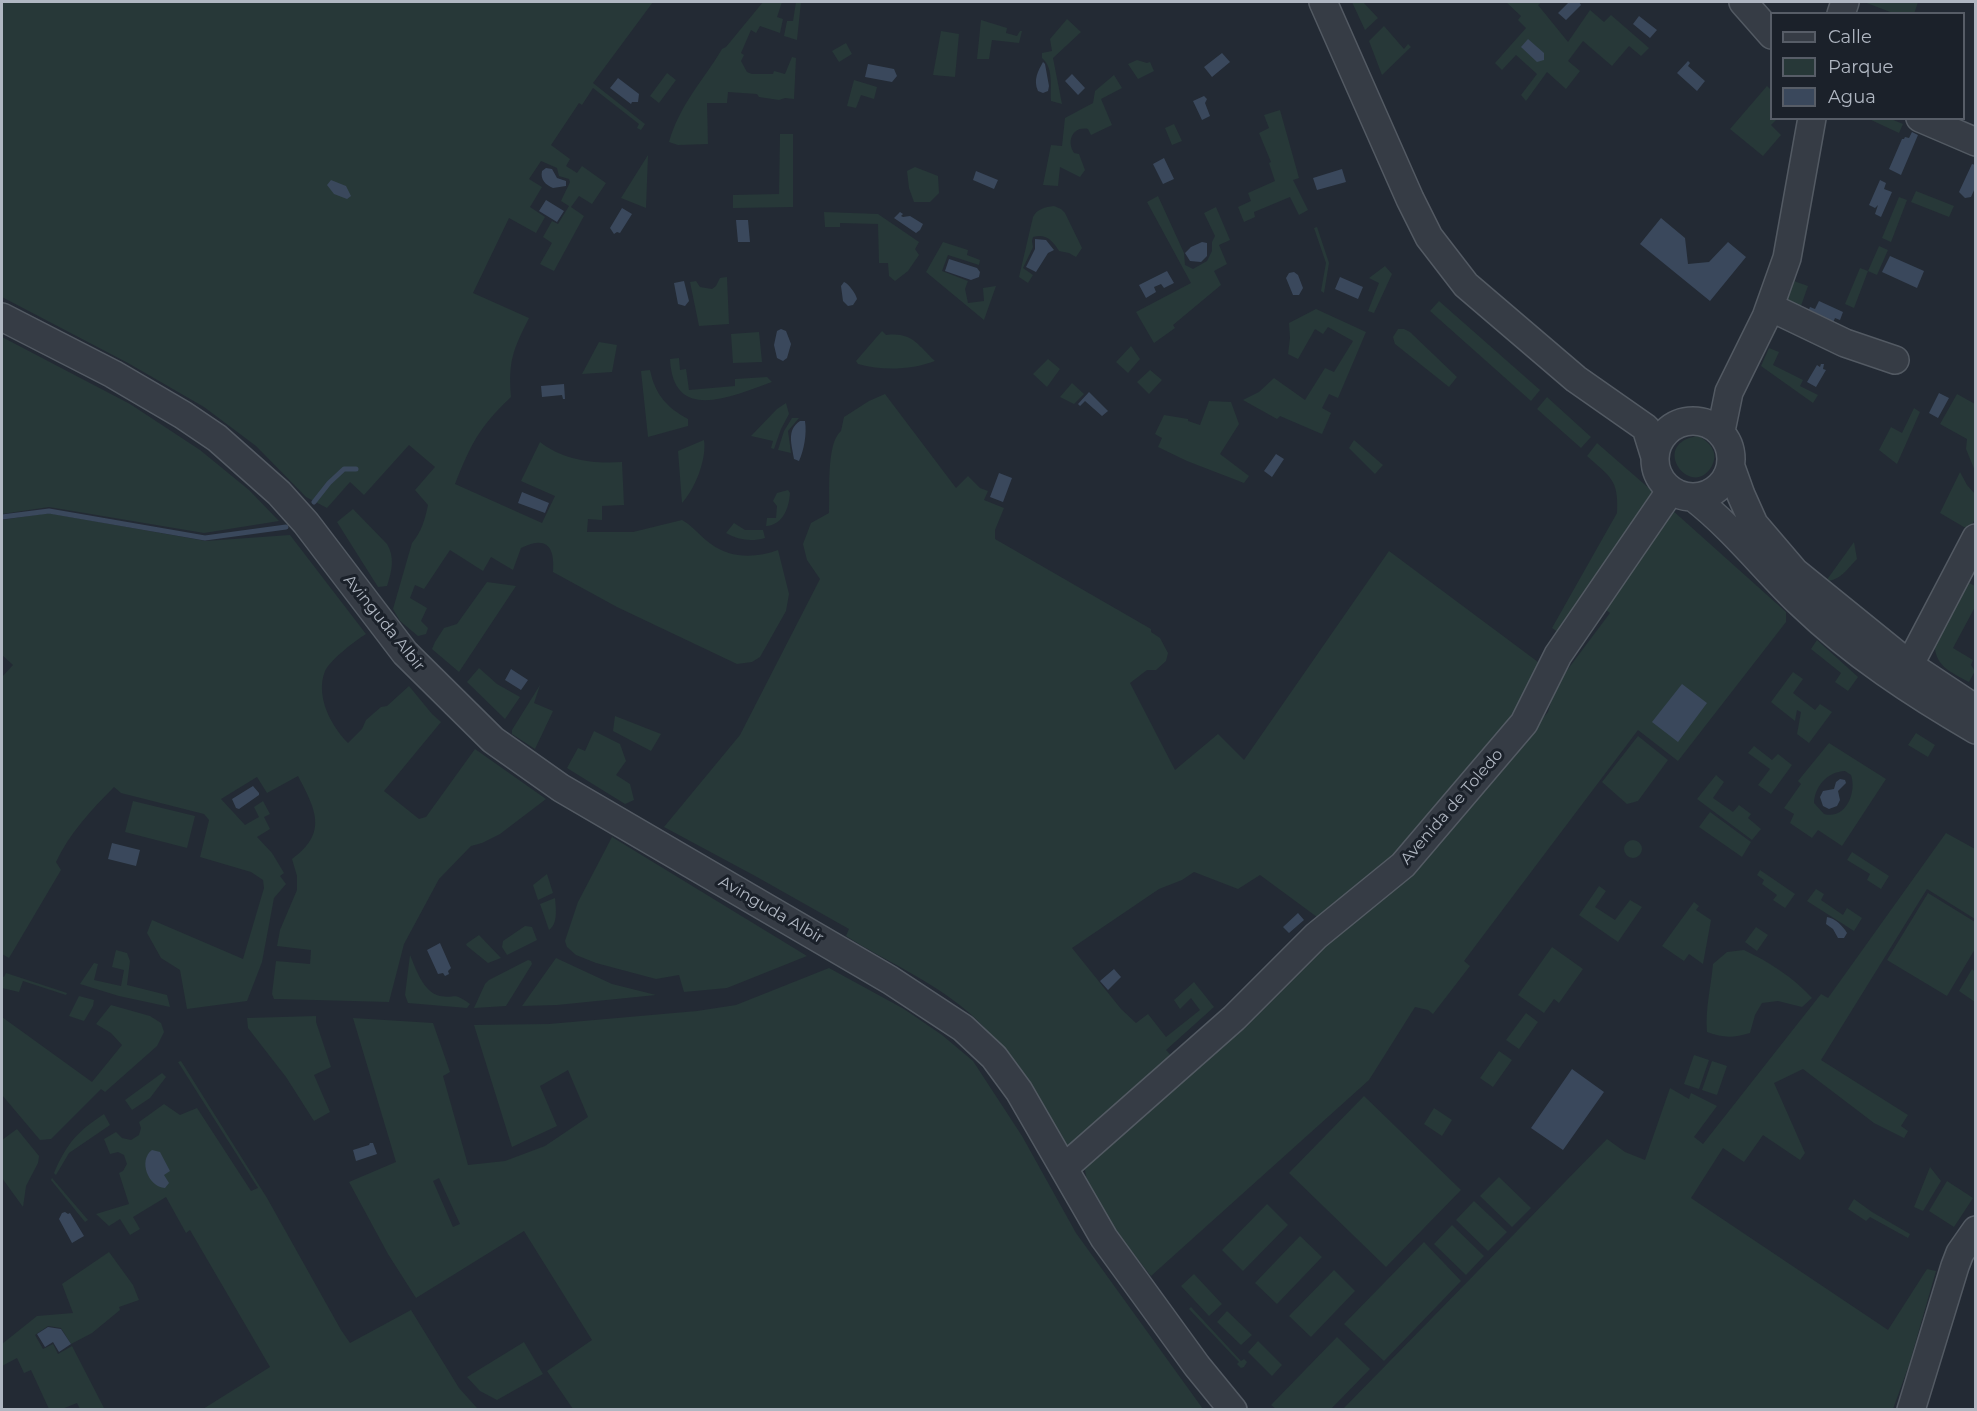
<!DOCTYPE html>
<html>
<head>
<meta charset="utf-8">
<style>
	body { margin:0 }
	#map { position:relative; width:1977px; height:1411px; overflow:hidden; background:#232a34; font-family:Montserrat,sans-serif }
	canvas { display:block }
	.frame { position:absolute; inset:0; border:3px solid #b0b7c2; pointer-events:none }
	.legend { position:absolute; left:1770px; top:12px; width:195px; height:108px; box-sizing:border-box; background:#1b212a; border:2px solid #575d67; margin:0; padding:8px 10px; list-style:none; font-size:18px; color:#b0b7c2 }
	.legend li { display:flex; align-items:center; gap:12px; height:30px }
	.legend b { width:30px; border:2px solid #575d67 }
</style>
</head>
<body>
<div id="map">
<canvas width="1977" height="1411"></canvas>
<div class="frame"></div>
<ul class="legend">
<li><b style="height:8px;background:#363c45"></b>Calle</li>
<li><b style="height:16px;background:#273838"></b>Parque</li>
<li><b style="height:16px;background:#3a485c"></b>Agua</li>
</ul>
</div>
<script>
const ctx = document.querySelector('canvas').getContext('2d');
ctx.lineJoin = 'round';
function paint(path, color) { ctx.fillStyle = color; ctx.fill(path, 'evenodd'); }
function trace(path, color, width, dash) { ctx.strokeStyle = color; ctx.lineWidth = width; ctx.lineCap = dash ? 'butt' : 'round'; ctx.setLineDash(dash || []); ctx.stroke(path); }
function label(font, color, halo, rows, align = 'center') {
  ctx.font = font + ' Montserrat,sans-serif'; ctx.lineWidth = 6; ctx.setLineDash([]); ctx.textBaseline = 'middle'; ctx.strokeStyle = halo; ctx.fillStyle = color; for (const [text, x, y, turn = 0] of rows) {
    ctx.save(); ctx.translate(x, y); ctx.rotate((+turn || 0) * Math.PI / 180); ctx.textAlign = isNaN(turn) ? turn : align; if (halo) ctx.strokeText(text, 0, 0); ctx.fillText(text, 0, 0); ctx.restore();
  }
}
paint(new Path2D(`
	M2,2H653L593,83L645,124L641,130L637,128L639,124L593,88L582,105L579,103L551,145L570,159L566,166L577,173L582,166L606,183L592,204L579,196L571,207L584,216L554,271L540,264L552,243L543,237L552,221L558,224L569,206L561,201L570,182L569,179L559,176L557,168L541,161L529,179L542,187L530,207L545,217L536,233L509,218L473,293L529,318C513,350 508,361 511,397C479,427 471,444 455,484L542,523L555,496L521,481L540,442C563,460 593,464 622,462L624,505L602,506V520L588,519L587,532H633L682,520C693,526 701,537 711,544C731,559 756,558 778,550L789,594L786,611L760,657L752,662L737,664L617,607L553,572C555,547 547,535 521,548L513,570L491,557L483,571L450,550L424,589L415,585L410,598L427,608L421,621L428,628L426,634L418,636L400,621L393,609L412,543C422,531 425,519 428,505L415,490L435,467L409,445L364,495L350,482L327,508L306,497L256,446L204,407L128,363L2,297Z
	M763,2H782L777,17L783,19L780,33L760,26L756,33L751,30L741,53L744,55L741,61L747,72L752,74H773L774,71L785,74L792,57L796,58L794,99L785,98L779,100L759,97L757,94L728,92L727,103H707L708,144L678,145L669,142C680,104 703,81 722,49L726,47Z
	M796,2H801L797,40L784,36L787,21H793Z
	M1352,2H1363L1378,18L1365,30Z
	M1506,2H1542L1538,5L1568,42L1590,10L1604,22L1611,15L1649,48L1641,56L1629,46L1612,66L1583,41L1568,61L1580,71L1566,89L1547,72L1526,101L1521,95L1537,74L1516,55L1502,70L1495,63L1526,28L1518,20L1521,16Z
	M1864,2H1918L1914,14L1893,13Z
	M1067,19L1081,32L1053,58L1062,104L1051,101C1050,87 1054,68 1042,58V53L1052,51L1050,39Z
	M981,20L1007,28L1006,33L1017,36L1020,31H1022L1019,43L992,40L989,59H977Z
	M1384,26L1404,49L1408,44L1411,47L1382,75L1369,41Z
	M941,31L959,34L955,77L933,75Z
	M846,43L852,54L839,62L832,51Z
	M1137,60L1147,63L1150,62L1154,71L1138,79L1128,64Z
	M667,73L676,80L659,103L650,96Z
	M1114,75L1122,88L1101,99L1112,125L1091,135L1088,129C1073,126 1066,141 1074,153L1079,154L1085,170L1080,177L1060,167L1058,186L1043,185L1051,145L1062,146L1065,118L1093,103L1095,91Z
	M854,80L877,87L874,99L861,95L856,108L847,106Z
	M1767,86L1771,90L1772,118L1777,119L1771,125L1781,135L1763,156L1730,129Z
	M1280,110L1299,178L1293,180L1308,210L1299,215L1290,197L1254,212L1255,217L1244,222L1238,207L1251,201L1248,193L1275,181L1269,163L1271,162L1259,133L1269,128L1264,115Z
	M1869,119H1891L1903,124L1899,133Z
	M1174,124L1182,141L1172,145L1165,128Z
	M780,134H793V207L733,208V195L779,194Z
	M648,155L646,208L621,198Z
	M915,167L938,176L939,193L930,202H914L909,188L907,171Z
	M1916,191L1954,206L1949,217L1911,202Z
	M1158,196L1184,253L1185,265L1193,269L1207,261L1212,251V242L1215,236L1204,213L1216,207L1230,240L1219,245L1227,264L1214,271L1221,285L1173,325L1175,328L1154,343L1136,312L1191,283L1147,202Z
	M1899,197L1907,200L1891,242L1882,238Z
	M1054,206L1061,209L1065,213L1082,248L1076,257L1069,253L1059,251C1053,241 1046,233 1033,237L1032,241L1033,247L1023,268L1033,275L1028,283L1019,277L1033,217C1037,209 1045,207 1054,206Z
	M824,212L878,214L919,242L915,249L919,255L908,271L895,281L889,276L888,263H879L878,224L840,223V227H825Z
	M1317,227L1329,263L1324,293L1321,291L1326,263L1314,228Z
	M943,242L968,250L967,255L980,260L979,265L948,255L942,271L968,281L965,289L968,303L984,301L983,288L996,286L984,320L926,272Z
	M1879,246L1888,250L1877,275L1868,271L1854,308L1845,304L1860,268L1868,271Z
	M1385,266L1392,274L1374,313L1368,311L1379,283L1369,278Z
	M727,277L729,324L699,326L690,282L696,281L700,287L712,289L716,286L720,278Z
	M1791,280L1808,286L1797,317L1784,304Z
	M1439,301L1540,390L1531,401L1430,311Z
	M1316,309L1366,332L1338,398L1329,394L1322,408L1331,413L1322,434L1280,416L1277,419L1243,400L1259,392L1274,378L1305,400L1325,368L1334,372L1353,341L1328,327L1323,334L1315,329L1298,359L1288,354L1290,338L1289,323Z
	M1398,329H1404L1410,332L1457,377L1449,387L1395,344L1393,337Z
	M882,331L886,335C912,332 917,344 935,361C911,370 883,371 858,364L856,361Z
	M759,332L762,362L733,363L731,334Z
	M2,337L130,404L200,450L249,490L279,521L204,533L49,507L2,514Z
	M599,342L617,345L612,372L582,374Z
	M1131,346L1140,359L1128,373L1116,362Z
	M1769,348L1779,352L1773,365L1803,380L1800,386L1818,395L1813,403L1761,366Z
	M679,358L680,370L686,369L689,390L735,386V379L767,377L772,382C734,395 673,425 670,359Z
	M1048,359L1060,369L1047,387L1033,374Z
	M650,370C655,394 666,407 688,419V426L648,437L641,371Z
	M1150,370L1162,380L1149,394L1137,382Z
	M1072,383L1084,394L1074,404L1060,397Z
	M885,394L956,488L968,476L980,488L988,491L984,500L1004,508L995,530V539L1151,629V632L1160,638L1168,653L1166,661L1156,670H1147L1130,683L1175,770L1218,734L1244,760L1389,551L1538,662L1513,720L1412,846L1325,915L1317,917L1260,875L1238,889L1194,872L1182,880L1159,889L1072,948L1121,1009L1136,1023L1148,1014L1166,1037L1200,1010L1191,998L1180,1009L1174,1000L1194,982L1214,1007L1166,1050L1176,1061L1067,1149C1037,1101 1010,1048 967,1011C931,980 885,961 846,936L849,929L757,877L664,827L740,735L820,579L807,560L803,544L811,523L829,513C830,493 826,443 841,431L844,417L869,401Z
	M1957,394L1975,404V471L1966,449L1967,439L1940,424Z
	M1547,397L1591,437L1581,448L1537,409Z
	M1209,401L1231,402L1239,424L1220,454L1249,476L1244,483L1187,461L1158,447L1162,438L1155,434L1164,415L1188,419V421L1200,425Z
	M786,403L789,414L781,429L774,449L771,448L773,441L751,436L777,409Z
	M1914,408L1920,412L1897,464L1879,450L1891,427L1902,433Z
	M792,418H799L788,431L791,453L778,450L784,431Z
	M1698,436C1712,443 1720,455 1710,469C1689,498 1649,443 1698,436Z
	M704,440C707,459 695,489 682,503L678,451Z
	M1354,440L1383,465L1375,474L1349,448Z
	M1597,443L1651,490V498L1561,634L1552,628L1617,513C1619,479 1610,477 1587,456Z
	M1960,472L1967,485L1975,494V519L1969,530L1940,513Z
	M788,490L790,493C789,508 783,525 766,526L767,518H776L777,506L773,501L777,493Z
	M353,509L387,544C395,557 392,571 387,586L378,587L337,522Z
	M1671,509L1786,612V622L1678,761L1638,730L1464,961L1470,966L1433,1014L1428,1010L1415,1007L1369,1080L1151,1276C1133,1252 1082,1194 1085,1164L1528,735L1548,712L1556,685L1610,613L1601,606Z
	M48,513L206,541L290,535L366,634C355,641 331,659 325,671C315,696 331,726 348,743L362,729L366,720L381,707L387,706L409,686L432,714L441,722L384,791L419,819L426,817L475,749L546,799L500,834L482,843L471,846L439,879L404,944L389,1002L278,999H274L272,994L276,961L310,964L311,950L277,946L280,930L297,890V876L292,859C328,833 316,810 298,776L267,793L257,777L221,799L245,825L259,817L254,807L263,801L270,814L264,817L270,829L257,837L272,853L284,873L280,876L286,884L274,898L262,962L247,1001L187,1009L180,970L161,958L147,933L152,920L243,959L264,888L263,880L251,872L200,857L209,820L204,814L121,793L114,787C92,809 69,834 56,862L61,870L9,958L2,954V677L13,665L2,655V520Z
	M734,523L745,530H763L765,538C751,542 738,540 726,533Z
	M1854,542L1857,559C1848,568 1840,581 1826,581Z
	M487,582L516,586L459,672L432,649L435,642L444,628L457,624Z
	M1967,582L1975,586V607L1953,648L1973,660L1971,665L1975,671L1969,682C1951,672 1933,666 1935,641Z
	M1817,640L1858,677L1848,691L1835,682L1841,673L1811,649Z
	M479,668L497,684L520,697L505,719L467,682Z
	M1793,672L1803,679L1793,693L1815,710L1820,704L1832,712L1809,743L1797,734L1801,712L1797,710L1795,721L1771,702Z
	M540,685L534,703L553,711L535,749L512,734V730Z
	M615,716L661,734L651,751L613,731Z
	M594,731L620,744L626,761L616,775L630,784L634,800L625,804L567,768L578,748L585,751Z
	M1916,733L1935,745L1928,757L1908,745Z
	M1638,736L1668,760L1638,801L1627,804L1602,782Z
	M1829,743L1886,779L1842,846L1818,830L1812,838L1790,823L1794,814L1784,808L1801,784L1798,781ZM1845,771L1851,775C1857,792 1846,820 1824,814L1814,803C1815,786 1827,772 1845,771Z
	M1754,746L1772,760L1778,754L1792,765L1771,794L1758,785L1770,769L1748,753Z
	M1716,775L1724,782L1713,798L1733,812L1739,805L1751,814L1748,818L1761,829L1752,840L1697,799Z
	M133,801L195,816L187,848L125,832Z
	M1710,812L1751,842L1742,857L1699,827Z
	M1946,833L1975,849V919L1927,889L1821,1060L1908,1115L1901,1126L1908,1131L1904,1138L1874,1123L1803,1069L1774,1083L1805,1153L1800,1160L1763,1135L1744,1162L1723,1148L1691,1198L1888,1330L1927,1269L1936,1271L1909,1365L1893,1409H1343L1607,1139L1625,1152L1645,1160L1670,1088L1689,1099L1691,1093L1717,1106L1694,1137L1703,1144L1821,994L1828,998Z
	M612,837L807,956L727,988L684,992L679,975L656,979L596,963L576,955L567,947L565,941L578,902Z
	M1624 849a9 9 0 1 1 18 0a9 9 0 1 1-18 0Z
	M1852,852L1889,876L1881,889L1867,880L1870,874L1847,860Z
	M1760,870L1795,894L1785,908L1773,900L1777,895L1762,884L1764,880L1757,875Z
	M547,874L553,893L538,900L533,885Z
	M1599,886L1606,891L1595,907L1615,920L1630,900L1642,907L1618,942L1579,915Z
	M1816,889L1824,894L1821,900L1843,915L1847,908L1862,918L1854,931L1807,901Z
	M1928,893L1975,922V949L1947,996L1887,960Z
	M555,898C556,909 558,924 549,930L540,904Z
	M1694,902L1699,906L1696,910L1711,920L1703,964L1689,954L1684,961L1662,946Z
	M525,926L532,927L537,940L507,955L502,947L503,941Z
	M1756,927L1768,935L1757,951L1745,942Z
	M479,935L501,958L488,963L467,946L466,944Z
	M1552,947L1583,969L1559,1003L1554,999L1544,1013L1518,995Z
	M116,950L127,953L130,961L127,985L167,995L170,1007L119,996L80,984L94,963L98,964L94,980L121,986L124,970L112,967Z
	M1744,950C1769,962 1793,977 1812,998L1802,1007L1778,1001L1762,1003L1755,1015L1750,1033C1733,1038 1723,1038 1707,1032C1705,1009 1711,987 1713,964L1727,952Z
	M410,955C416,969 423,992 440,996C457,999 452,991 470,1004L467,1008L408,1003L405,995Z
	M556,958L612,984L656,995L557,1005L522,1006Z
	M528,960L531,961L532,964L506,1006L474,1008L485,984L489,980Z
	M829,968L904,1009L942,1035L973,1061L1022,1136L1076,1233L1203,1409H573L547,1371L592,1340L524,1231L416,1298L388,1254L349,1182L396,1162L353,1018L433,1023L450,1072L443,1076L468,1165L505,1161L545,1146L588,1117L568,1070L540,1086L557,1126L512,1147L474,1025L549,1024L697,1011L736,1005ZM439,1178L460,1224L453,1227L433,1181Z
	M1972,969L1975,972V1002L1959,991Z
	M6,973L67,993L66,995L23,981L19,992L2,988V976L4,977Z
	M79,996L94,1000L93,1006L84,1021L69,1016Z
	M111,1005L150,1016L161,1023L164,1032L157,1046L105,1092L101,1089L51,1139L40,1140L2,1095V1017L92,1082L122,1045L111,1033L96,1024Z
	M1526,1013L1538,1022L1519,1049L1506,1040Z
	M316,1016V1022L331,1067L314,1075L330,1112L314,1121L286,1077L248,1028L247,1018Z
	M1499,1051L1512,1060L1493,1087L1480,1078Z
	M1694,1055L1709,1060L1699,1089L1684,1084Z
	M181,1061L267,1198L341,1330L350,1343L411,1310L459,1388L477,1408L474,1410L203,1409L270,1367L190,1230L186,1233L166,1197L133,1217L140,1229L130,1235L120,1219L109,1226L96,1214L129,1204L119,1173L123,1171L127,1164L124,1155L118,1152L110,1154L104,1139L116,1132L122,1138L131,1140L139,1135L141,1128L139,1122L164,1104L180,1115L197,1108L251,1191L258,1188L178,1062Z
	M1712,1061L1727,1066L1717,1095L1702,1090Z
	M162,1073L166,1077L150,1098L132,1110L125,1100Z
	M1364,1096L1461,1190L1386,1267L1289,1173Z
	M1434,1108L1452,1120L1442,1136L1424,1124Z
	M104,1114L110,1125L69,1153L56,1175L54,1173C67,1143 77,1132 104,1114Z
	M17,1129L39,1156L38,1163L26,1186L23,1207L2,1178V1140Z
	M1930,1167L1941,1181L1923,1211L1914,1207Z
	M1499,1177L1531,1208L1512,1227L1480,1196Z
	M52,1178L88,1220L85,1222L51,1180Z
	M1947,1181L1973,1198L1954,1227L1929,1211Z
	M1854,1199L1872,1212L1910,1234L1908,1238L1870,1217L1866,1221L1848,1209Z
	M1474,1201L1507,1232L1488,1251L1456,1220Z
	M1267,1204L1288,1225L1243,1271L1222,1250Z
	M1452,1225L1484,1256L1466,1275L1434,1244Z
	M1300,1236L1322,1257L1277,1304L1255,1283Z
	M1424,1242L1461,1281L1384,1361L1344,1324Z
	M109,1252L133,1285L139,1300L119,1307L120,1310L92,1333L71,1344L61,1328L48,1326L35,1335L43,1349L53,1344L58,1354L72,1346L104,1408L80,1409L77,1403L62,1409H49L31,1370L24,1373L17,1358L2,1366V1344L37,1316L73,1313L62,1284Z
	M1334,1270L1355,1291L1311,1337L1289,1316Z
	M1194,1274L1222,1304L1209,1316L1181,1286Z
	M1191,1307L1241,1361L1244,1359L1247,1362L1244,1367L1241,1368L1237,1364L1239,1362L1189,1309Z
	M1227,1311L1252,1335L1241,1345L1217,1322Z
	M1337,1337L1370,1369L1331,1409H1276L1271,1405Z
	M1258,1341L1282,1365L1272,1376L1248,1352Z
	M524,1342L543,1374L497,1400L480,1391L467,1377Z`), '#273838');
paint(new Path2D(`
	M1569,2H1579L1581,5L1566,20L1558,13Z
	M1639,16L1657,30L1650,38L1633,24Z
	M1528,39L1544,53V60L1537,62L1521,47Z
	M1222,53L1230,62L1212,77L1204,67Z
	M1688,61L1690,63L1688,66L1705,81L1697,91L1677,73Z
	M1043,62L1045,64L1049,86L1048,91L1043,93L1038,91C1033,80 1038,71 1043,62Z
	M868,64L894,69L897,76L892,82L865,77Z
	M1072,74L1085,88L1078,95L1065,81Z
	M618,78L639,94L638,102H632L631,104L610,88Z
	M1204,96L1207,99L1205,103L1210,116L1202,120L1193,101Z
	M1912,132L1918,135L1901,175L1889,169L1902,139H1904L1905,137L1909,138Z
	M1164,158L1174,179L1163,184L1153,164Z
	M1972,164L1975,165V188L1971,197L1965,198L1959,192Z
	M546,168L552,169L557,178L566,181V186L553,188C546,185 540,180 542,171Z
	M1342,169L1346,182L1317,190L1313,178Z
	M976,171L998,180L994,189L973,180Z
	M331,180L346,186L351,196L347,199L334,194L327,185Z
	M1880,180L1886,183L1884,189L1892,192L1881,217L1875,214L1878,205L1875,208L1869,205Z
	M546,200L564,211L557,222L539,211Z
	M622,208L632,214L620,233L617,232L614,234L610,228Z
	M900,212L903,214L901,216L903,217L910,216L923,224L920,230L916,233L894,218Z
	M1661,218L1685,238L1688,264L1709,262L1728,242L1746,257L1710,301L1640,244Z
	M736,220H748L750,242H738Z
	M1035,239L1046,240L1054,250L1048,253L1036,272L1026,267L1035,249Z
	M1202,242L1207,243V256L1201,262L1190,261L1185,253L1191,247Z
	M1890,256L1924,271L1917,288L1882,272Z
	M949,259L977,268L980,272L979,277L971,280L945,271Z
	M1167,271L1174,283L1164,288L1161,284L1154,287L1156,292L1146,298L1139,285Z
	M1294,272L1298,275L1303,288L1299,295H1293L1286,278L1289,273Z
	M1340,277L1363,287L1358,299L1335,289Z
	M684,281L689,301L685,306L678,304L674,283Z
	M844,282C849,284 856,294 857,299L853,305L848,306L843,301L841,286Z
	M1819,301L1843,312L1840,320L1835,318L1832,325L1807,314L1810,307L1815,309Z
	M781,329L786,331L791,344L787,358L783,361L777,358L774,345L777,331Z
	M1821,364H1824L1823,369L1826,370L1816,387L1807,382L1817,365L1820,367Z
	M564,384L565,399H563L562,395L542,397L541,386Z
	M1089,392L1108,411L1102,416L1085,401L1080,406L1078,404Z
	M1939,393L1949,398L1938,418L1929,413Z
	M800,421H805C807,434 804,450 799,461L794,459C792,445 786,430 800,421Z
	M1276,454L1284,459L1272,477L1264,471Z
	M999,473L1012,478L1003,502L990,497Z
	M522,492L549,503L545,513L518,503Z
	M511,669L528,680L521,690L505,680Z
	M1682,684L1707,703L1678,742L1652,722Z
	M1840,779L1845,780L1846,783L1838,791L1840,800L1837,806L1829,809L1823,806L1820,797L1823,791L1834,789L1836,782Z
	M253,786L259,793V795L239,809L236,808L232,799Z
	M112,843L140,850L136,866L108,859Z
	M1298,913L1304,920L1289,933L1283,927Z
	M1827,917C1835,918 1843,926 1847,933L1844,938H1838L1833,929L1826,924Z
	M440,943L451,968L448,971L449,974L445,976L443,973L438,974L427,950Z
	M1114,969L1121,977L1108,990L1100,981Z
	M1572,1069L1604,1092L1563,1150L1531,1128Z
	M370,1143H373L377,1154L356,1161L353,1150L369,1145Z
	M152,1150L160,1152L170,1171L164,1175L169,1183L165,1188C148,1187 138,1160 152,1150Z
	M65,1212L68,1214L70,1213L84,1236L72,1243L59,1219L62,1213Z
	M48,1327L61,1329L71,1344L59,1352L53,1342L45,1347L37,1334Z`), '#3a485c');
trace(new Path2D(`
	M314,502L329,483L344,469H356
	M2,517L49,511L205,538L286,527`), '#3a485c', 5);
const minor = new Path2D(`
	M1323,2L1410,199L1429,237L1466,285L1576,379L1646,428L1655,457
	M1743,2L1772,35
	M1841,14L1845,2
	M1920,118L1976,142
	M1770,307L1845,343L1895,360
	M2,317L113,374L183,415L217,438L279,493L306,523L405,653L493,740L561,788L890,980L963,1028L994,1057L1019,1091L1104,1238L1197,1366L1233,1410
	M1655 459a38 38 0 1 1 76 0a38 38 0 1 1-76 0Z
	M1721,431L1729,392L1766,317L1787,258L1812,118
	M1731,467L1741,495L1754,524L1795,572L1911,666L1976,709
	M1694,498C1734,529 1765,570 1801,604C1853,654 1914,694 1976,730
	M1901,681L1976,538
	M1064,1168L1234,1018L1316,936L1403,865L1524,723L1558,655L1671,490
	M1911,1410L1955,1266L1960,1253L1976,1230`);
trace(minor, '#535a63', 30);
trace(minor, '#363c45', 27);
label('16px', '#b0b7c2', '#1b212a', [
	["Avinguda Albir",384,623,51],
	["Avenida de Toledo",1452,807,-49],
	["Avinguda Albir",771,910,30]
]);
</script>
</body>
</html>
